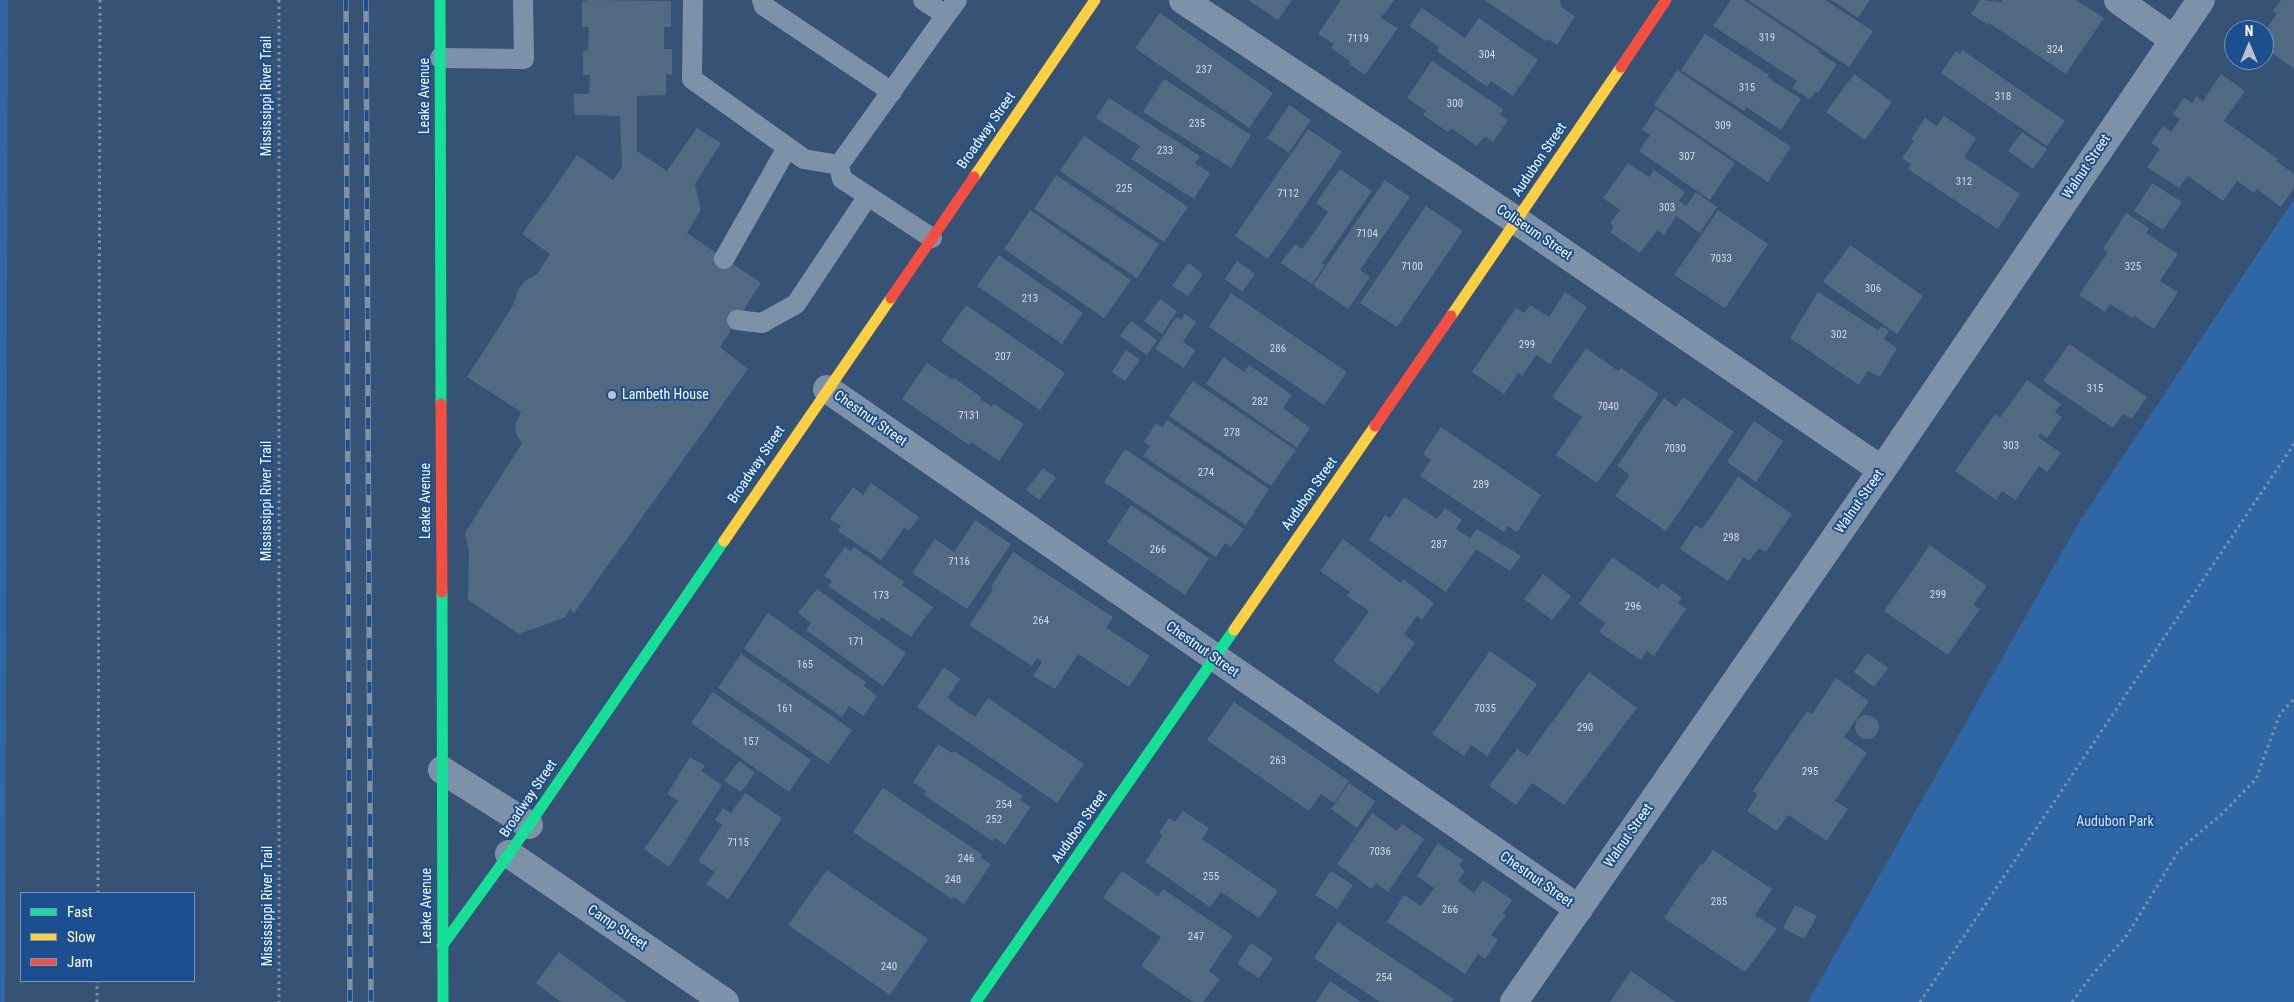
<!DOCTYPE html>
<html>
<head>
<meta charset="utf-8">
<style>
	body { margin:0 }
	#map { position:relative; width:2294px; height:1002px; overflow:hidden; background:#365274; font-family:"Roboto Condensed",sans-serif }
	canvas { display:block }
	.legend { position:absolute; left:20px; top:892px; width:175px; height:90px; box-sizing:border-box; background:#1b4f8f; border:1px solid #7695bc; margin:0; padding:6px 9px; list-style:none; font-size:15px; color:#fff }
	.legend li { display:flex; align-items:center; gap:10px; height:25px }
	.legend b { width:25px; border:1px solid #7695bc }
	.north { position:absolute; left:2224px; top:20px; width:50px; height:50px; box-sizing:border-box; background:#1b4f8f; border:1px solid #7695bc; border-radius:50%; rotate:0deg; font-size:14px; font-weight:700; line-height:20px; text-align:center; color:#fff }
	.north::after { content:''; display:block; margin:auto; width:18px; height:22px; background:#b9c2ce; clip-path:polygon(50% 0,100% 100%,50% 72%,0 100%) }
</style>
</head>
<body>
<div id="map">
<canvas width="2294" height="1002"></canvas>
<ul class="legend">
<li><b style="height:6px;background:#16e098"></b>Fast</li>
<li><b style="height:6px;background:#ffcf43"></b>Slow</li>
<li><b style="height:6px;background:#f24e42"></b>Jam</li>
</ul>
<div class="north">N</div>
</div>
<script>
const ctx = document.querySelector('canvas').getContext('2d');
ctx.lineJoin = 'round';
function paint(path, color) { ctx.fillStyle = color; ctx.fill(path, 'evenodd'); }
function trace(path, color, width, dash) { ctx.strokeStyle = color; ctx.lineWidth = width; ctx.lineCap = dash ? 'butt' : 'round'; ctx.setLineDash(dash || []); ctx.stroke(path); }
function label(font, color, halo, rows, align = 'center') {
  ctx.font = font + ' "Roboto Condensed",sans-serif'; ctx.lineWidth = 4; ctx.setLineDash([]); ctx.textBaseline = 'middle'; ctx.strokeStyle = halo; ctx.fillStyle = color; for (const [text, x, y, turn = 0] of rows) {
    ctx.save(); ctx.translate(x, y); ctx.rotate((+turn || 0) * Math.PI / 180); ctx.textAlign = isNaN(turn) ? turn : align; if (halo) ctx.strokeText(text, 0, 0); ctx.fillText(text, 0, 0); ctx.restore();
  }
}
paint(new Path2D(`
	M0,0H8L5,1002H0Z
	M2294,199V1002H1808L2076,527Z`), '#2f66a5');
paint(new Path2D(`
	M589,0L671,1V27H664V49H672V75L666,74V95L637,96V151L667,171L697,128L721,143L695,184L701,210L687,233L761,283L720,347L748,369L574,613L570,609L566,617L519,634L468,600L469,552L465,533L522,443L516,434L515,425L521,412L467,377L512,307L519,288L526,280L537,274L550,254L522,234L577,155L613,180L622,167L620,116L575,115L573,94H589L590,75H583V51L588,50L589,27H582V1Z
	M1248,0H1292L1278,20Z
	M1341,0H1394L1381,18L1398,28L1365,75L1349,64L1351,62L1331,48L1334,44L1318,34Z
	M1484,0H1560L1561,7L1575,16L1557,45L1548,39L1546,41Z
	M1731,0H1744L1820,51L1819,53L1837,64L1818,93L1816,91L1810,99L1792,88L1797,81L1713,26Z
	M1748,0H1825L1873,31L1849,67Z
	M1832,0H1870L1858,18Z
	M1980,0L2001,2L2002,0H2076L2104,18L2066,74L1989,23L1988,25L1971,14Z
	M2281,0H2294V69L2264,47V32L2277,14L2273,11Z
	M1422,8L1465,38L1479,18L1538,60L1513,96L1491,81L1487,87L1437,51L1439,47L1409,26Z
	M1160,13L1273,93L1249,128L1135,48Z
	M1705,34L1769,75L1767,77L1801,99L1781,130L1746,107L1744,111L1681,70Z
	M1962,50L2065,121L2047,146L1941,73L1956,51L1960,54Z
	M1432,61L1503,109L1500,115L1508,120L1493,142L1485,136L1477,146L1451,128L1448,132L1423,115L1426,111L1407,98Z
	M1677,70L1791,147L1768,182L1654,105Z
	M1854,74L1892,102L1865,140L1826,112Z
	M2221,74L2245,91L2224,121L2278,159L2276,161L2294,174V188L2281,207L2257,189L2254,193L2237,181L2223,201L2188,176L2179,188L2147,167L2160,149L2151,143L2163,126L2171,132L2180,119L2173,114L2184,98L2192,103L2196,96L2203,101Z
	M1164,79L1251,135L1231,168L1143,112Z
	M1109,98L1200,156L1195,163L1210,173L1194,199L1131,159L1140,146L1096,118Z
	M1289,105L1311,120L1289,153L1267,138Z
	M1656,109L1735,163L1710,200L1639,151L1650,135L1642,130Z
	M1944,116L1976,138L1964,157L2020,194L1998,229L1908,169L1911,164L1902,158L1914,141L1911,139L1925,118L1937,126Z
	M1308,129L1342,152L1268,259L1235,236Z
	M2022,132L2047,149L2033,169L2008,151Z
	M1084,136L1188,207L1164,242L1060,171Z
	M1628,163L1649,177L1654,170L1685,192L1679,201L1686,206L1696,192L1717,207L1700,233L1676,216L1664,235L1657,230L1640,253L1610,232L1614,226L1610,223L1620,210L1603,198Z
	M1340,169L1372,191L1322,263L1325,265L1312,284L1281,263L1295,244L1302,249L1328,212L1316,203Z
	M1056,175L1159,244L1137,278L1034,209Z
	M1385,180L1410,197L1360,270L1370,277L1348,309L1313,285Z
	M2152,183L2182,202L2163,230L2134,211Z
	M1426,206L1463,231L1397,327L1360,303Z
	M1030,210L1131,280L1104,318L1004,249Z
	M1718,210L1768,244L1725,308L1674,275Z
	M2126,213L2149,228L2146,233L2178,254L2160,281L2178,292L2154,329L2134,316L2132,318L2110,304L2105,312L2079,295L2108,252L2103,249Z
	M1850,245L1923,296L1897,334L1823,282Z
	M999,255L1083,313L1062,344L977,286Z
	M1237,261L1255,274L1242,292L1225,279Z
	M1188,263L1203,274L1188,296L1172,286Z
	M1565,292L1587,307L1550,364L1536,355L1522,376L1518,373L1504,394L1472,372L1516,308L1525,313L1530,305L1549,317Z
	M1818,292L1878,330L1881,326L1889,331L1884,339L1897,348L1880,377L1868,371L1859,385L1790,338Z
	M1231,293L1347,372L1324,405L1209,327Z
	M1160,299L1177,311L1162,334L1144,321Z
	M966,305L1065,373L1040,410L941,341Z
	M1185,314L1196,322L1183,342L1195,350L1184,368L1155,349L1176,317L1181,320Z
	M1131,321L1157,340L1147,355L1120,336Z
	M2069,344L2147,397L2132,419L2123,414L2113,428L2043,381Z
	M1586,348L1618,371L1621,368L1659,394L1597,483L1556,455L1582,417L1552,397Z
	M1126,350L1140,360L1125,381L1112,372Z
	M1224,357L1244,372L1249,365L1292,395L1283,408L1310,428L1297,448L1206,384Z
	M927,363L953,380L954,378L981,397L980,399L992,407L994,404L1024,424L999,461L971,442L969,445L902,399Z
	M2027,380L2061,404L2055,412L2062,417L2047,438L2040,433L2038,437L2061,453L2047,472L2039,466L2015,500L2002,491L1996,500L1955,471L1995,414L2000,418Z
	M1193,381L1296,450L1271,486L1169,416Z
	M1683,397L1734,432L1666,531L1615,496L1630,475L1617,466L1664,398L1676,407Z
	M1167,420L1269,489L1246,525L1143,456L1150,446L1144,442L1156,423L1162,428Z
	M1754,421L1783,441L1756,482L1727,462Z
	M1441,427L1541,495L1517,532L1508,526L1504,532L1420,476L1431,460L1423,454Z
	M1125,449L1244,529L1231,547L1225,543L1216,557L1104,482Z
	M1043,468L1056,478L1039,500L1026,490Z
	M1738,477L1792,514L1766,552L1759,548L1749,561L1744,557L1728,581L1680,549L1696,525L1702,529Z
	M871,483L919,517L909,531L904,528L881,560L838,531L841,526L830,519L853,487L863,495Z
	M1404,497L1437,519L1445,508L1462,520L1456,529L1470,538L1477,529L1521,556L1510,571L1476,549L1446,592L1369,540L1385,515L1390,518Z
	M1131,505L1209,558L1185,595L1107,542Z
	M975,520L1011,544L967,609L912,573L935,539L954,552Z
	M1343,539L1401,583L1403,579L1434,603L1422,620L1417,616L1404,634L1415,643L1378,694L1333,661L1369,611L1347,596L1350,592L1320,571Z
	M1930,545L1987,586L1973,605L1980,609L1948,655L1884,611Z
	M845,547L851,551L854,547L904,582L902,585L933,607L911,637L881,617L879,621L828,586L832,581L824,576Z
	M1013,552L1113,617L1106,628L1150,656L1129,687L1078,654L1055,689L1033,676L1042,662L1037,658L1032,666L969,625L993,589L991,587Z
	M1612,557L1658,589L1662,583L1682,598L1678,603L1686,609L1654,656L1647,651L1641,660L1599,632L1605,623L1579,604Z
	M1543,574L1571,596L1552,620L1524,599Z
	M817,589L906,653L883,686L806,630L811,623L798,613Z
	M768,613L866,682L864,686L877,696L863,716L849,706L842,717L744,649Z
	M1490,651L1537,684L1487,756L1471,745L1464,756L1432,734Z
	M1867,653L1888,668L1874,687L1854,672Z
	M741,654L852,730L828,764L718,688Z
	M944,667L960,679L947,698L975,717L988,698L1084,764L1057,803L917,707Z
	M1589,672L1637,708L1564,805L1532,783L1516,805L1489,786L1517,749L1527,756Z
	M1836,678L1869,701L1844,737L1867,753L1835,801L1848,809L1827,841L1788,815L1777,831L1747,811L1758,794L1753,791L1807,711L1812,714Z
	M713,692L811,760L789,792L691,723Z
	M1234,702L1349,781L1334,803L1321,794L1309,811L1207,740Z
	M1855 727a12 12 0 1 1 24 0a12 12 0 1 1-24 0Z
	M938,744L952,753L954,751L1023,796L1020,800L1031,807L1005,845L995,838L992,841L924,795L926,791L913,782Z
	M690,757L705,766L701,771L722,785L669,867L644,849L678,801L667,794Z
	M739,761L755,773L741,792L724,781Z
	M1349,783L1375,801L1357,828L1331,809Z
	M883,788L983,855L981,858L991,864L964,904L954,897L952,899L853,832Z
	M745,793L782,818L728,899L706,884L715,872L698,861L722,825L715,820L723,808L731,813Z
	M1183,811L1209,828L1202,839L1278,891L1259,918L1221,892L1210,907L1145,862L1163,835L1159,833L1169,818L1175,822Z
	M1372,813L1397,831L1402,824L1424,839L1388,892L1376,883L1372,889L1337,864Z
	M1438,843L1463,860L1459,866L1465,871L1458,881L1474,893L1483,880L1512,900L1503,913L1506,915L1491,935L1498,940L1485,959L1478,954L1465,974L1387,922L1404,895L1421,906L1434,888L1417,876Z
	M1713,850L1772,889L1755,915L1777,929L1745,972L1664,918L1701,863L1703,865Z
	M827,870L928,939L890,995L788,925Z
	M1122,871L1158,896L1163,889L1233,936L1209,971L1220,979L1203,1002H1193L1141,966L1161,937L1103,898Z
	M1331,871L1353,885L1337,909L1315,895Z
	M1795,905L1817,916L1804,939L1783,928Z
	M1338,922L1454,999L1452,1002H1380L1314,958Z
	M1251,943L1273,958L1259,978L1237,964Z
	M559,952L627,1002H561L557,999L536,983Z
	M1631,971L1676,1002H1610Z
	M1330,981L1361,1002H1316Z`), '#526984');
trace(new Path2D(`
	M279,0V1002
	M98,893L100,0
	M97,1002V981
	M1920,1002L2294,444
	M2072,1002L2092,975L2128,934L2179,850L2223,813L2256,779L2280,714L2294,699`), '#7d92a8', 3, [2.5, 4]);
trace(new Path2D(`
	M693,0L692,79L804,159L839,165
	M762,0L764,6L892,92
	M923,0L946,15L957,0
	M440,58L524,59L523,0
	M932,238L842,179L839,165L946,15
	M724,259L787,148
	M737,320L762,323L796,304L868,196`), '#7d92a8', 20);
trace(new Path2D(`
	M1183,0L1517,221L1882,470
	M2118,0L2174,40
	M827,389L1579,909
	M442,770L529,825
	M509,854L725,1002
	M1514,1002L1882,470L2201,0`), '#7d92a8', 28);
trace(new Path2D(`
	M440,0L441,404
	M442,592L443,1002
	M442,946L509,854L724,541
	M976,1002L1234,630`), '#16e098', 11);
trace(new Path2D(`
	M974,177L1095,0
	M1451,316L1621,67
	M724,541L891,298
	M1234,630L1375,426`), '#ffcf43', 11);
trace(new Path2D(`
	M1621,67L1666,0
	M891,298L974,177
	M441,404L442,592
	M1375,426L1451,316`), '#f24e42', 11);
const rail = new Path2D(`
	M346,0L350,1002
	M366,0L371,1002`);
trace(rail, '#7e92a7', 5.5);
trace(rail, '#1b4f8f', 4, [11]);
for (const [x, y, r, color] of [
	[612,395,5,"#b9c2ce"]
]) { const dot = new Path2D(); dot.arc(x, y, r, 0, 2 * Math.PI); ctx.fillStyle = color; ctx.fill(dot); trace(dot, '#1b4f8f', 2); }
label('11px', '#d4dae0', null, [
	["319",1767,38],
	["7119",1358,39],
	["324",2055,50],
	["304",1487,55],
	["237",1204,70],
	["315",1747,88],
	["318",2003,97],
	["300",1455,104],
	["235",1197,124],
	["309",1723,126],
	["233",1165,151],
	["307",1687,157],
	["312",1964,182],
	["225",1124,189],
	["7112",1288,194],
	["303",1667,208],
	["7104",1367,234],
	["7033",1721,259],
	["7100",1412,267],
	["325",2133,267],
	["306",1873,289],
	["213",1030,299],
	["302",1839,335],
	["299",1527,345],
	["286",1278,349],
	["207",1003,357],
	["315",2095,389],
	["282",1260,402],
	["7040",1608,407],
	["7131",969,416],
	["278",1232,433],
	["303",2011,446],
	["7030",1675,449],
	["274",1206,473],
	["289",1481,485],
	["298",1731,538],
	["287",1439,545],
	["266",1158,550],
	["7116",959,562],
	["299",1938,595],
	["173",881,596],
	["296",1633,607],
	["264",1041,621],
	["171",856,642],
	["165",805,665],
	["161",785,709],
	["7035",1485,709],
	["290",1585,728],
	["157",751,742],
	["263",1278,761],
	["295",1810,772],
	["254",1004,805],
	["252",994,820],
	["7115",738,843],
	["7036",1380,852],
	["246",966,859],
	["255",1211,877],
	["248",953,880],
	["285",1719,902],
	["266",1450,910],
	["247",1196,937],
	["240",889,967],
	["254",1384,978]
]);
label('14px', '#fff', '#1b4f8f', [
	["Mississippi River Trail",267,96,-90],
	["Leake Avenue",425,96,-90],
	["Broadway Street",987,131,-55],
	["Audubon Street",1540,160,-56],
	["Walnut Street",2087,167,-56],
	["Coliseum Street",1534,233,34],
	["Chestnut Street",870,419,35],
	["Broadway Street",757,465,-56],
	["Audubon Street",1310,494,-55],
	["Mississippi River Trail",267,501,-90],
	["Leake Avenue",426,501,-90],
	["Walnut Street",1860,502,-55],
	["Chestnut Street",1202,650,35],
	["Broadway Street",529,799,-56],
	["Audubon Street",1080,827,-55],
	["Walnut Street",1629,836,-55],
	["Chestnut Street",1536,880,35],
	["Mississippi River Trail",268,906,-90],
	["Leake Avenue",427,906,-90],
	["Camp Street",617,928,34]
]);
label('14px', '#fff', '#1b4f8f', [
	["Lambeth House",622,395]
], 'left');
label('14px', '#cfe3fa', '#1b4f8f', [
	["Audubon Park",2115,822]
]);
</script>
</body>
</html>
